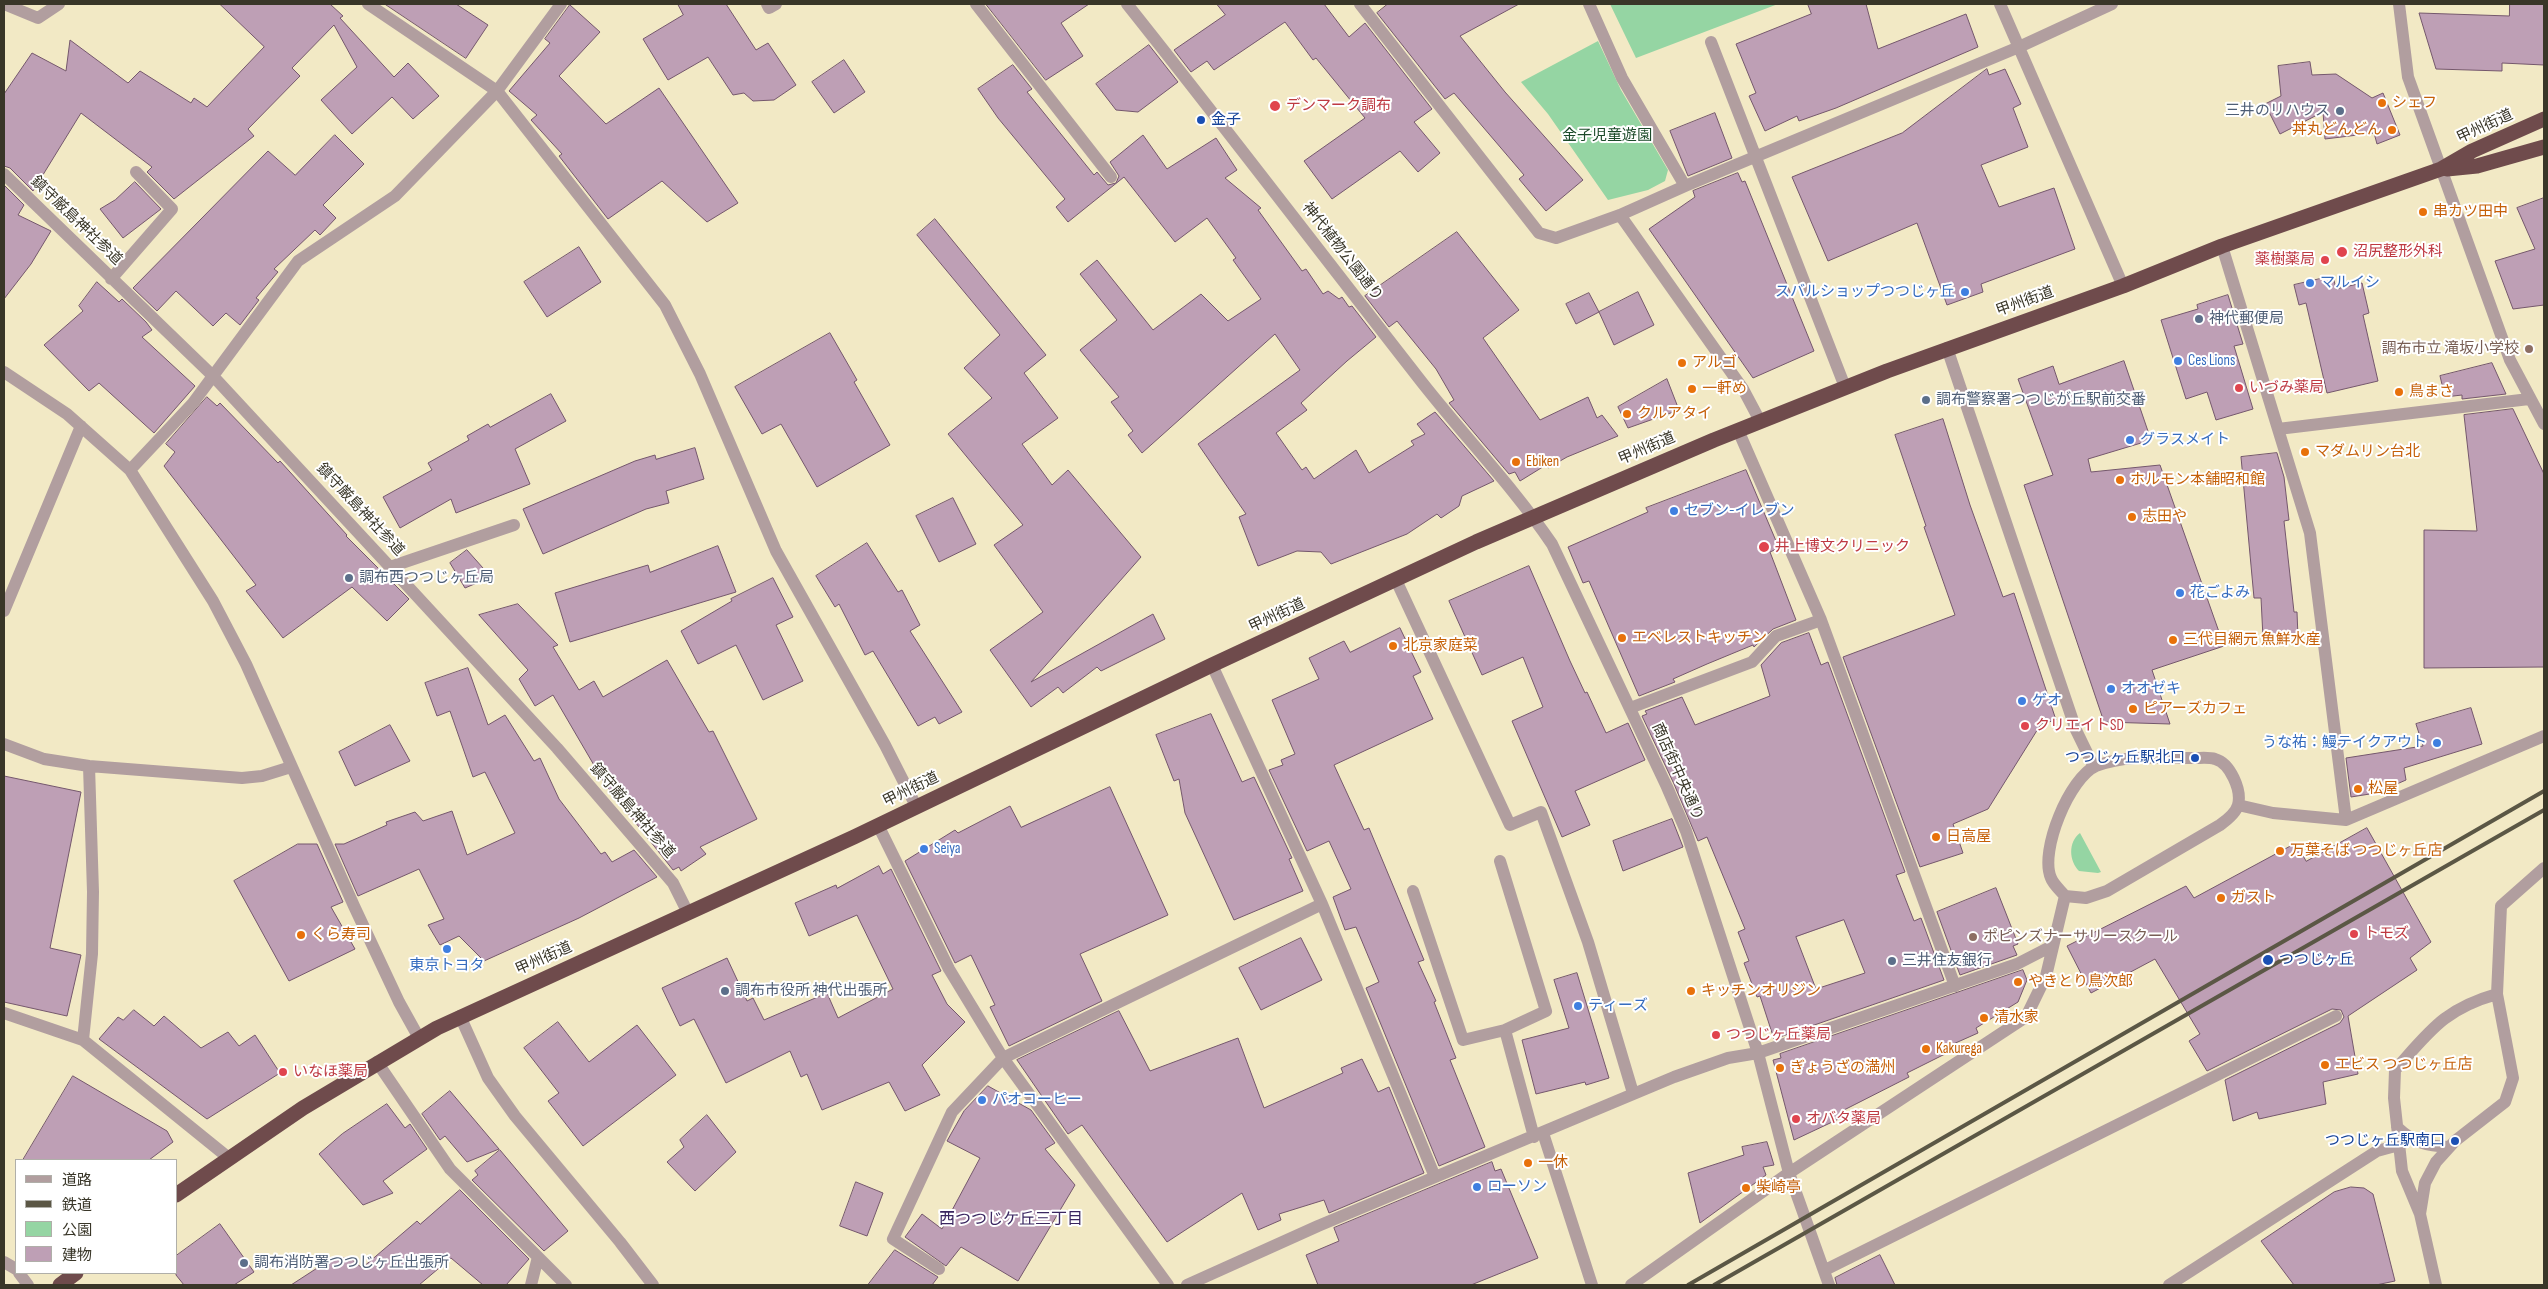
<!DOCTYPE html>
<html>
<head>
<meta charset="utf-8">
<style>
	body { margin:0 }
	#map { position:relative; width:2548px; height:1289px; overflow:hidden; background:#f2e9c5; font-family:"Sofia Sans Condensed","Noto Sans JP",sans-serif }
	canvas { display:block }
	.frame { position:absolute; inset:0; border:5px solid #393628; pointer-events:none }
	.legend { position:absolute; left:15px; top:1159px; width:162px; height:115px; box-sizing:border-box; background:#fff; border:1px solid #b0afa9; margin:0; padding:6px 9px; list-style:none; font-size:15px; color:#393628 }
	.legend li { display:flex; align-items:center; gap:10px; height:25px }
	.legend b { width:25px; border:1px solid #b0afa9 }
</style>
</head>
<body>
<div id="map">
<canvas width="2548" height="1289"></canvas>
<div class="frame"></div>
<ul class="legend">
<li><b style="height:6px;background:#b19e9f"></b>道路</li>
<li><b style="height:6px;background:#5b5745"></b>鉄道</li>
<li><b style="height:14px;background:#95d5a3"></b>公園</li>
<li><b style="height:14px;background:#be9fb5"></b>建物</li>
</ul>
</div>
<script>
const ctx = document.querySelector('canvas').getContext('2d');
ctx.lineJoin = 'round';
function paint(path, color) { ctx.fillStyle = color; ctx.fill(path, 'evenodd'); }
function trace(path, color, width, dash) { ctx.strokeStyle = color; ctx.lineWidth = width; ctx.lineCap = dash ? 'butt' : 'round'; ctx.setLineDash(dash || []); ctx.stroke(path); }
function label(font, color, halo, rows, align = 'center') {
  ctx.font = font + ' "Sofia Sans Condensed","Noto Sans JP",sans-serif'; ctx.lineWidth = 4; ctx.setLineDash([]); ctx.textBaseline = 'middle'; ctx.strokeStyle = halo; ctx.fillStyle = color; for (const [text, x, y, turn = 0] of rows) {
    ctx.save(); ctx.translate(x, y); ctx.rotate((+turn || 0) * Math.PI / 180); ctx.textAlign = isNaN(turn) ? turn : align; if (halo) ctx.strokeText(text, 0, 0); ctx.fillText(text, 0, 0); ctx.restore();
  }
}
paint(new Path2D(`
	M1610,4H1778L1636,58Z
	M1598,41L1621,90L1668,170L1665,181L1648,190L1608,200L1548,114L1521,82Z
	M2080,833L2101,872L2098,873L2079,871C2069,861 2068,842 2080,833Z`), '#95d5a3');
const building = new Path2D(`
	M220,4H330L343,16L340,18L394,77L408,63L439,96L413,119L392,97L352,134L321,100L357,67L334,25L292,68L300,76L248,129L254,136L174,199L147,172L152,167L81,113L33,191L10,168L4,166V94L32,53L66,71L70,40L128,83L140,71L191,103L194,98L207,107L264,47Z
	M385,4H456L488,25L466,58Z
	M678,4H726L756,50L768,43L796,85L774,100L753,101L744,93L733,95L708,57L668,80L643,39L683,15Z
	M986,4H1089L1061,23L1083,56L1046,80Z
	M1217,4H1324L1349,37L1365,23L1432,109L1414,122L1440,153L1418,172L1400,151L1332,199L1304,161L1365,118L1316,58L1313,60L1285,22L1214,70L1207,61L1191,72L1174,50L1225,15Z
	M1388,4H1519L1460,36L1505,92L1583,180L1546,211L1519,179L1524,175L1454,93L1445,99L1377,13Z
	M1808,4H1866L1878,49L1966,14L1978,47L1836,108L1799,121L1797,116L1765,131L1749,96L1756,93L1736,44L1811,14Z
	M2510,4H2544V65L2502,63V71L2436,69L2419,13L2509,16Z
	M570,5L600,32L559,76L606,124L659,88L738,203L707,222L662,181L608,219L559,156L562,154L531,120L537,115L509,91L550,43L545,39Z
	M1149,45L1178,82L1138,112L1116,110L1096,84Z
	M844,60L865,92L834,113L812,82Z
	M2310,62L2312,75L2336,74L2372,98L2383,93L2400,135L2377,144L2374,133L2325,139L2323,112L2280,134L2265,104L2281,96L2278,66Z
	M1013,65L1032,89L1027,92L1094,175L1097,172L1108,185L1116,183L1119,176L1110,162L1143,135L1167,169L1216,138L1237,170L1225,178L1261,208L1258,210L1302,271L1306,269L1323,294L1328,291L1339,299L1342,297L1349,307L1352,306L1376,337L1347,361L1301,403L1307,410L1276,433L1302,470L1306,467L1314,479L1356,450L1369,473L1414,445L1411,441L1425,434L1417,424L1435,412L1494,481L1462,496L1459,506L1441,518L1437,514L1407,534L1331,564L1321,552L1297,551L1258,566L1239,517L1246,514L1198,444L1300,370L1275,334L1142,453L1128,435L1133,431L1111,402L1119,397L1080,350L1117,320L1080,274L1097,260L1153,330L1201,294L1228,321L1261,299L1233,260L1236,258L1207,218L1175,242L1124,177L1068,222L1056,207L1065,199L998,118L978,89Z
	M1987,69L1989,75L2005,69L2021,104L2013,108L2028,147L1981,165L1999,207L2054,188L2075,249L1981,284L1983,292L1947,305L1917,223L1828,261L1792,177L1902,133Z
	M1715,113L1732,158L1688,176L1670,131Z
	M335,135L364,164L323,205L336,218L320,235L315,230L274,269L278,272L256,298L259,300L240,325L226,313L213,326L176,291L157,311L133,288L268,151L295,175Z
	M1738,173L1742,182L1745,181L1814,351L1753,378L1649,229L1695,197L1693,191Z
	M135,182L161,209L123,238L100,209L115,200Z
	M4,185L24,205L18,215L51,231L31,264L4,299Z
	M2544,198V305L2513,309L2495,261L2535,249L2517,208Z
	M935,219L1046,355L1024,373L1058,418L1022,444L1052,485L1068,470L1141,557L1031,682L1153,614L1165,639L1101,671L1097,667L1063,693L1058,687L1031,707L990,650L1043,612L994,545L1023,525L948,434L992,398L964,368L1000,335L917,235Z
	M1457,232L1519,310L1483,338L1540,420L1588,397L1597,418L1602,415L1618,436L1567,457L1548,468L1546,465L1520,481L1515,472L1509,474L1449,403L1454,400L1436,369L1397,321L1389,327L1365,296Z
	M579,247L601,282L547,317L524,282Z
	M2333,276L2336,289L2362,283L2369,313L2363,315L2378,381L2327,393L2306,303L2299,305L2294,285Z
	M97,282L119,302L122,299L146,322L152,330L142,337L195,386L154,433L99,383L89,391L44,345L83,311L79,306Z
	M1638,292L1654,325L1614,345L1599,312Z
	M1589,293L1599,312L1576,324L1566,304Z
	M2228,295L2243,344L2234,346L2253,409L2216,420L2207,392L2186,399L2161,320L2198,309L2197,305Z
	M830,333L857,380L854,382L890,445L817,487L781,424L762,434L735,387Z
	M2124,361L2151,440L2088,459L2091,472L2160,465L2224,646L2152,670L2170,724L2104,722L2024,485L2053,475L2018,379L2053,366L2059,384Z
	M2492,363L2506,394L2462,399V395L2445,397L2440,376Z
	M1667,379L1679,410L1628,428L1618,407Z
	M551,394L566,421L515,449L530,484L456,513L451,499L400,528L383,497L432,470L428,463L469,440L467,436L488,424L490,427Z
	M207,397L217,406L220,403L278,463L280,461L347,535L346,536L409,599L387,621L352,587L283,638L246,591L256,585L164,466L175,452L166,444Z
	M2513,409L2544,474V667L2424,668V530L2477,531L2464,415Z
	M1943,419L1970,505L2003,597L2014,593L2056,720L2041,724L1988,809L1953,824L1963,853L1920,867L1843,657L1955,615L1924,527L1926,526L1895,435Z
	M695,448L704,479L666,491L669,503L646,509L543,554L523,509L635,461L655,455L656,459Z
	M2277,453L2284,477L2289,520L2284,521L2294,612H2297L2298,637L2263,638L2261,598H2254L2241,457Z
	M1746,470L1779,548L1770,552L1796,620L1773,629L1754,647L1753,645L1707,664L1673,679L1675,682L1639,696L1589,581L1583,583L1568,547L1648,512L1646,508Z
	M953,498L976,544L939,562L916,516Z
	M867,543L898,592L902,590L920,625L910,631L962,712L939,724L935,717L918,726L873,651L865,655L839,604L835,607L816,576Z
	M718,546L736,592L570,642L555,593L648,565L650,572Z
	M467,550L491,577L465,588L450,563Z
	M1529,566L1570,661L1585,693L1587,692L1606,733L1628,723L1645,760L1575,791L1590,825L1562,837L1512,721L1543,707L1523,657L1482,675L1449,601Z
	M773,578L793,617L776,625L803,681L763,700L736,645L698,664L681,631L732,601L731,599Z
	M518,604L558,645L553,647L579,690L594,681L603,697L667,660L709,732L713,731L757,819L700,847L706,854L681,871L679,867L673,870L605,784L553,695L535,706L519,679L528,670L479,615Z
	M1400,628L1421,672L1413,676L1433,719L1334,765L1364,830L1369,828L1424,960L1418,962L1436,1001L1434,1002L1456,1058L1450,1060L1485,1147L1439,1166L1366,988L1379,982L1356,927L1345,930L1333,897L1351,889L1329,841L1307,851L1269,770L1283,765L1281,760L1295,754L1272,700L1319,679L1309,658L1344,641L1350,652Z
	M1809,633L1821,665L1828,662L1905,872L1896,875L1914,921L1921,918L1944,980L1774,1039L1760,996L1757,997L1744,963L1749,961L1738,932L1745,929L1707,837L1698,841L1674,784L1642,716L1647,714L1645,711L1682,697L1695,725L1770,696L1761,665L1781,643ZM1844,920L1865,973L1816,989L1796,937Z
	M468,668L488,725L505,715L534,761L540,758L559,799L601,854L605,852L612,862L634,850L657,877L579,918L484,961L459,936L440,945L428,925L444,919L419,869L358,896L335,844H344L387,825L386,822L415,812L423,821L452,811L467,855L515,833L485,772L473,777L450,711L437,716L425,683Z
	M2471,708L2482,744L2404,768L2406,780L2376,793L2351,797L2346,758L2423,746L2416,724Z
	M1211,714L1242,782L1254,777L1292,858L1289,859L1303,891L1234,920L1185,813L1179,779L1174,781L1156,735Z
	M390,725L410,761L355,786L339,752Z
	M4,776L81,792L50,948L81,955L67,1016L4,1002Z
	M1110,787L1168,915L1080,954L1102,1001L1009,1046L990,1007L995,1005L971,955L955,963L905,861L955,830L958,833L1010,806L1021,827Z
	M1672,819L1683,847L1623,871L1613,841Z
	M2367,828L2431,942L2410,958L2417,970L2348,1016L2358,1074L2323,1082L2326,1104L2259,1119L2257,1112L2233,1121L2225,1080L2340,1023L2344,1017L2341,1010L2332,1009L2207,1071L2189,1041L2200,1034L2155,959L2091,993L2067,946L2186,886L2194,898L2296,843L2306,861Z
	M298,844H317L343,902L331,907L355,949L289,981L234,881Z
	M879,866L883,874L891,869L941,971L932,975L947,1004L965,1022L922,1065L940,1095L905,1111L889,1082L822,1110L807,1074L801,1077L790,1051L726,1083L694,1019L680,1026L662,988L727,958L747,1001L753,998L764,1020L827,993L838,1018L893,989L857,915L809,936L795,903L836,885L837,888Z
	M1996,888L2018,944L2013,946L2017,955L1960,975L1937,912Z
	M1301,938L1322,980L1261,1010L1239,968Z
	M2023,970L2027,980L2018,1002L1976,1028L1978,1033L1951,1045L1953,1050L1907,1073L1909,1077L1844,1110L1845,1116L1794,1140L1773,1060L1781,1058L1780,1054Z
	M1577,973L1609,1078L1586,1085L1585,1082L1536,1094L1522,1040L1569,1028L1554,980Z
	M134,1010L154,1026L164,1016L201,1048L228,1032L239,1046L255,1035L280,1073L207,1119L99,1039L118,1017L123,1020Z
	M1119,1011L1150,1071L1238,1038L1264,1108L1343,1073L1341,1068L1362,1059L1378,1092L1389,1087L1424,1173L1329,1213L1324,1200L1279,1214L1281,1220L1258,1230L1242,1193L1167,1242L1082,1125L1068,1134L1017,1060Z
	M558,1022L589,1062L637,1025L676,1075L583,1146L548,1101L559,1093L524,1048Z
	M73,1076L167,1131L173,1142L149,1160H23Z
	M988,1086L1031,1110L1055,1143L1045,1149L1075,1185L1018,1281L961,1247L946,1266L905,1237L922,1214L942,1229L980,1158L947,1141L964,1111Z
	M450,1091L499,1149L467,1162L445,1136L440,1140L422,1114Z
	M387,1104L405,1128L410,1124L427,1149L383,1181L393,1193L363,1205L319,1154L342,1134Z
	M707,1115L736,1152L695,1191L667,1162L684,1147L680,1140Z
	M1767,1142L1774,1165L1763,1167L1766,1175L1700,1223L1688,1173L1744,1155L1742,1147Z
	M500,1150L568,1231L544,1251L472,1180L478,1175L475,1171Z
	M1492,1162L1495,1171L1501,1169L1538,1258L1471,1285H1318L1306,1255L1339,1241L1334,1228Z
	M856,1182L883,1193L867,1236L840,1226Z
	M2351,1187L2364,1188L2373,1194L2395,1281L2376,1285H2294L2261,1241L2334,1192Z
	M460,1190L529,1259L506,1285H483L451,1258L419,1285H291L328,1261L349,1257L362,1268L417,1221L420,1224Z
	M220,1224L254,1272L234,1285H184L176,1275V1256Z
	M895,1250L938,1277L932,1285H868Z
	M1880,1255L1895,1285H1837L1835,1278Z`);
paint(building, '#be9fb5');
trace(building, '#74576c', 1);
trace(new Path2D(`
	M4,4L38,18L59,4
	M368,4L497,91L665,305L700,374L776,551L885,745L916,806
	M767,4L769,8L776,4
	M976,4L1111,177
	M1127,4C1225,127 1320,252 1417,376C1461,433 1511,484 1552,544L1667,787L1686,831L1758,1053L1789,1173L1829,1285
	M1360,4L1539,233L1556,238L1620,215L1685,186L2019,47L2112,4
	M1589,4L1622,78L1685,186
	M2000,4L2123,286
	M2399,4L2408,77L2412,88L2510,360L2544,424
	M1711,42L1845,387
	M4,174L213,376L390,567L557,748L673,883L688,913
	M1620,215L1743,389L1760,421
	M2222,246L2278,429
	M111,279L172,209L136,172
	M1947,348L2076,730L2094,767
	M4,372L67,414L130,470L213,601L246,664L354,906L399,1002L419,1038
	M1738,430L1821,620L1955,986
	M130,470L193,403L298,261L395,196L497,91L561,4
	M390,567L514,525
	M1396,580L1510,825L1541,812L1588,942L1633,1093
	M4,611L81,426
	M1212,665L1322,904L1435,1177
	M1630,708L1752,662L1776,636L1821,620
	M4,744L44,759L89,766L242,778L262,776L291,767
	M2195,758C2201,758 2209,757 2215,759C2230,763 2242,790 2238,805C2236,813 2227,820 2220,825L2107,891L2086,898L2065,896C2061,891 2053,884 2051,878C2039,851 2070,777 2096,766C2127,754 2163,758 2195,758Z
	M2238,805L2273,813L2346,820L2544,736
	M2346,820L2310,533L2278,429L2529,399
	M878,825L949,969L1003,1058L1168,1285
	M1500,861L1546,1011L1505,1030
	M1413,891L1463,1040L1505,1030L1534,1137
	M4,1013L83,1040L230,1159
	M460,1016L488,1078L515,1116L620,1242L653,1285
	M83,1040L92,954L93,892L89,766
	M377,1062L450,1169L566,1285
	M2397,1127C2414,1143 2427,1146 2449,1147
	M1543,1133L1592,1285
	M2420,1214L2425,1183L2436,1162L2455,1141L2505,1102L2513,1078L2497,994L2501,906L2544,868
	M4,1262L16,1269
	M939,1269L893,1239L952,1112L1003,1058L1322,904
	M1825,1270L2336,1016
	M19,1273L28,1285
	M531,1285L538,1257
	M1187,1285L1318,1226L1674,1077L1728,1058L1758,1053L2017,964L2052,946
	M1631,1285L1789,1173L2026,1017L2046,976L2065,896
	M2169,1285L2377,1151L2399,1145
	M2436,1285L2420,1214L2402,1171L2394,1098L2395,1070C2430,1031 2444,1009 2497,994`), '#b19e9f', 12);
trace(new Path2D(`
	M2447,169L2477,166L2544,147
	M176,1195L303,1108L437,1028L854,837L1212,665L1476,542L1714,440L1887,371L2123,286L2222,246L2441,169L2472,151L2544,119
	M60,1285L76,1273`), '#6f4b4c', 15);
trace(new Path2D(`
	M1688,1285L2544,791
	M1714,1285L2544,810`), '#5b5745', 4);
for (const [x, y, r, color] of [
	[2382,103,5,"#e8710a"],
	[1275,106,6,"#e0444e"],
	[2340,111,5,"#5c6f8a"],
	[1201,120,5,"#1a4fb4"],
	[2392,130,5,"#e8710a"],
	[2423,212,5,"#e8710a"],
	[2342,252,6,"#e0444e"],
	[2325,260,5,"#e0444e"],
	[2310,283,5,"#3f7fe0"],
	[1965,292,5,"#3f7fe0"],
	[2199,319,5,"#5c6f8a"],
	[2529,349,5,"#8d6e63"],
	[2178,361,5,"#3f7fe0"],
	[1682,363,5,"#e8710a"],
	[2239,388,5,"#e0444e"],
	[1692,389,5,"#e8710a"],
	[2399,392,5,"#e8710a"],
	[1926,400,5,"#5c6f8a"],
	[1627,414,5,"#e8710a"],
	[2130,440,5,"#3f7fe0"],
	[2305,452,5,"#e8710a"],
	[1516,462,5,"#e8710a"],
	[2120,480,5,"#e8710a"],
	[1674,511,5,"#3f7fe0"],
	[2132,517,5,"#e8710a"],
	[1764,547,6,"#e0444e"],
	[349,578,5,"#5c6f8a"],
	[2180,593,5,"#3f7fe0"],
	[1622,638,5,"#e8710a"],
	[2173,640,5,"#e8710a"],
	[1393,646,5,"#e8710a"],
	[2111,689,5,"#3f7fe0"],
	[2022,701,5,"#3f7fe0"],
	[2133,709,5,"#e8710a"],
	[2025,726,5,"#e0444e"],
	[2437,743,5,"#3f7fe0"],
	[2195,758,5,"#1a4fb4"],
	[2358,789,5,"#e8710a"],
	[1936,837,5,"#e8710a"],
	[924,849,5,"#3f7fe0"],
	[2280,851,5,"#e8710a"],
	[2221,898,5,"#e8710a"],
	[2354,934,5,"#e0444e"],
	[301,935,5,"#e8710a"],
	[1973,937,5,"#8d6e63"],
	[447,949,5,"#3f7fe0"],
	[2268,960,6,"#1a4fb4"],
	[1892,961,5,"#5c6f8a"],
	[2018,982,5,"#e8710a"],
	[725,991,5,"#5c6f8a"],
	[1691,991,5,"#e8710a"],
	[1578,1006,5,"#3f7fe0"],
	[1984,1018,5,"#e8710a"],
	[1716,1035,5,"#e0444e"],
	[1926,1049,5,"#e8710a"],
	[2325,1065,5,"#e8710a"],
	[1780,1068,5,"#e8710a"],
	[283,1072,5,"#e0444e"],
	[982,1100,5,"#3f7fe0"],
	[1796,1119,5,"#e0444e"],
	[2455,1141,5,"#1a4fb4"],
	[1528,1163,5,"#e8710a"],
	[1477,1187,5,"#3f7fe0"],
	[1746,1188,5,"#e8710a"],
	[244,1263,5,"#5c6f8a"]
]) { const dot = new Path2D(); dot.arc(x, y, r, 0, 2 * Math.PI); ctx.fillStyle = color; ctx.fill(dot); trace(dot, '#fff', 2); }
label('15px', '#c56008', '#fff', [
	["シェフ",2392,103],
	["丼丸どんどん",2382,130,"right"],
	["串カツ田中",2433,212],
	["アルゴ",1692,363],
	["一軒め",1702,389],
	["鳥まさ",2409,392],
	["クルアタイ",1637,414],
	["マダムリン台北",2315,452],
	["Ebiken",1526,462],
	["ホルモン本舗昭和館",2130,480],
	["志田や",2142,517],
	["エベレストキッチン",1632,638],
	["三代目網元 魚鮮水産",2183,640],
	["北京家庭菜",1403,646],
	["ピアーズカフェ",2143,709],
	["松屋",2368,789],
	["日高屋",1946,837],
	["万葉そば つつじヶ丘店",2290,851],
	["ガスト",2231,898],
	["くら寿司",311,935],
	["やきとり鳥次郎",2028,982],
	["キッチンオリジン",1701,991],
	["清水家",1994,1018],
	["Kakurega",1936,1049],
	["エビス つつじヶ丘店",2335,1065],
	["ぎょうざの満州",1790,1068],
	["一休",1538,1163],
	["柴崎亭",1756,1188]
], 'left');
label('15px', '#be3a42', '#fff', [
	["デンマーク調布",1286,106],
	["沼尻整形外科",2353,252],
	["薬樹薬局",2315,260,"right"],
	["いづみ薬局",2249,388],
	["井上博文クリニック",1775,547],
	["クリエイトSD",2035,726],
	["トモズ",2364,934],
	["つつじヶ丘薬局",1726,1035],
	["いなほ薬局",293,1072],
	["オバタ薬局",1806,1119]
], 'left');
label('15px', '#4e5e75', '#fff', [
	["三井のリハウス",2330,111,"right"],
	["神代郵便局",2209,319],
	["調布警察署つつじが丘駅前交番",1936,400],
	["調布西つつじヶ丘局",359,578],
	["三井住友銀行",1902,961],
	["調布市役所 神代出張所",735,991],
	["調布消防署つつじヶ丘出張所",254,1263]
], 'left');
label('15px', '#164399', '#fff', [
	["金子",1211,120],
	["つつじヶ丘駅北口",2185,758,"right"],
	["つつじヶ丘",2279,960],
	["つつじヶ丘駅南口",2445,1141,"right"]
], 'left');
label('15px', '#393628', '#fff', [
	["甲州街道",2485,127,-25],
	["鎮守厳島神社参道",76,221,44],
	["神代植物公園通り",1342,252,52],
	["甲州街道",2025,302,-20],
	["甲州街道",1647,449,-23],
	["鎮守厳島神社参道",360,510,47],
	["甲州街道",1277,616,-25],
	["商店街中央通り",1677,772,66],
	["甲州街道",911,790,-26],
	["鎮守厳島神社参道",632,811,49],
	["甲州街道",544,959,-24]
]);
label('15px', '#1b4a29', '#fff', [
	["金子児童遊園",1607,136]
]);
label('15px', '#366cbe', '#fff', [
	["マルイシ",2320,283],
	["スバルショップつつじヶ丘",1955,292,"right"],
	["Ces Lions",2188,361],
	["グラスメイト",2140,440],
	["セブン-イレブン",1684,511],
	["花ごよみ",2190,593],
	["オオゼキ",2121,689],
	["ゲオ",2032,701],
	["うな祐：鰻テイクアウト",2427,743,"right"],
	["Seiya",934,849],
	["東京トヨタ",447,966,"center"],
	["ティーズ",1588,1006],
	["パオコーヒー",992,1100],
	["ローソン",1487,1187]
], 'left');
label('15px', '#785e54', '#fff', [
	["調布市立 滝坂小学校",2519,349],
	["ポピンズナーサリースクール",1983,937,"left"]
], 'right');
label('16px', '#3a2660', '#fff', [
	["西つつじケ丘三丁目",1011,1220]
]);
</script>
</body>
</html>
